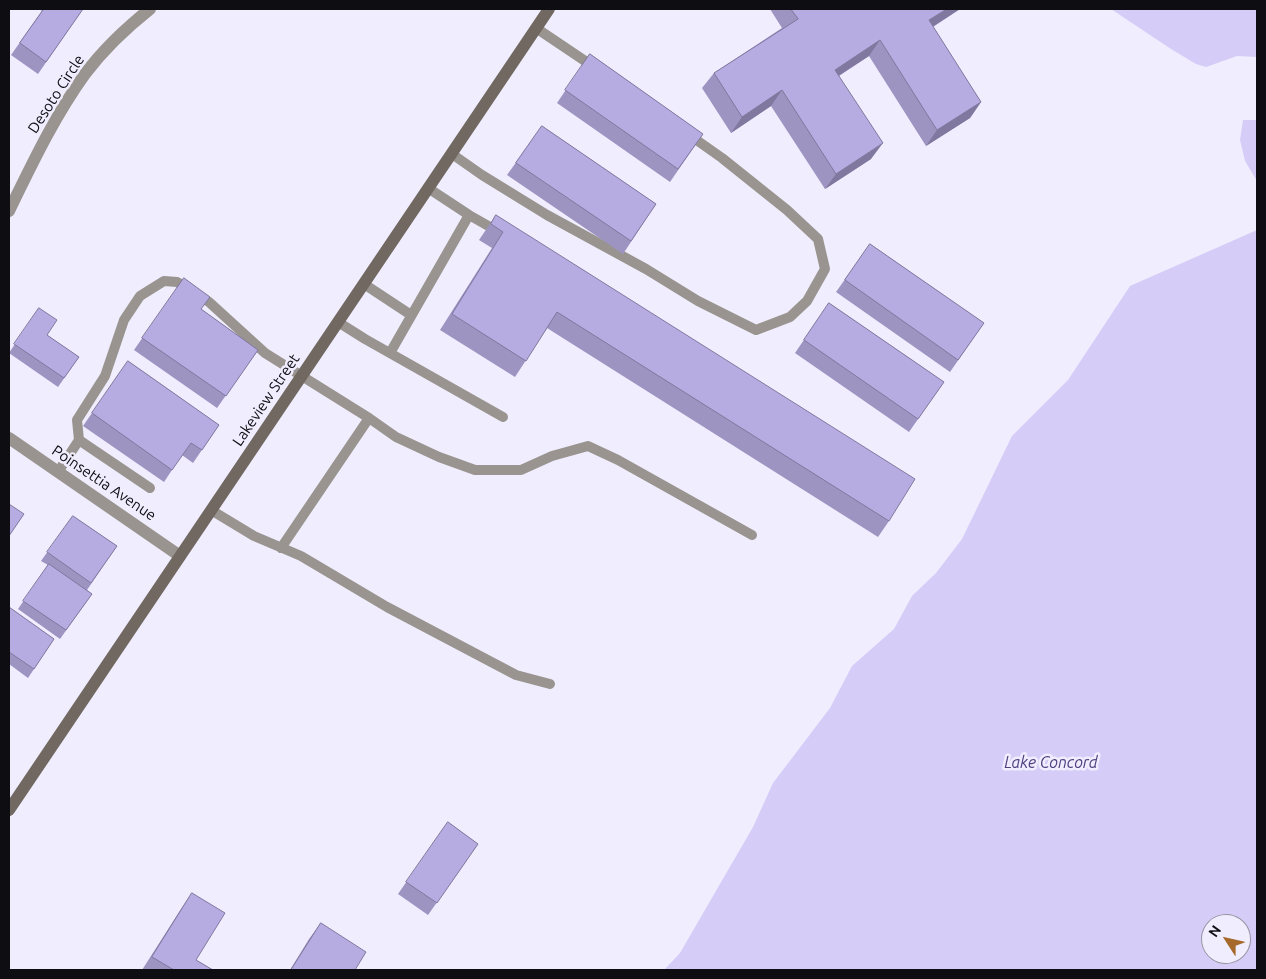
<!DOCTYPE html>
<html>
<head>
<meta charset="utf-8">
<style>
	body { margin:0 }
	#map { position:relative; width:1266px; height:979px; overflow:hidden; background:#f0edfe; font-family:Ubuntu,sans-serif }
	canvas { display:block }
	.frame { position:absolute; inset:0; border:10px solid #0e0d12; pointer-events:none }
	.north { position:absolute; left:1201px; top:914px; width:50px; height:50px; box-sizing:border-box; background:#f0edfe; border:1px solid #9693a0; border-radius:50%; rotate:305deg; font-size:14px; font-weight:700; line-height:20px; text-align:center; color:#0e0d12 }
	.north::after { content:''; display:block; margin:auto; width:18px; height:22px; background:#a56a2b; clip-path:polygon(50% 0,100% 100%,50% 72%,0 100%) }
</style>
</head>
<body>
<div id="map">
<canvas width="1266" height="979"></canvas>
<div class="frame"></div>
<div class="north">N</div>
</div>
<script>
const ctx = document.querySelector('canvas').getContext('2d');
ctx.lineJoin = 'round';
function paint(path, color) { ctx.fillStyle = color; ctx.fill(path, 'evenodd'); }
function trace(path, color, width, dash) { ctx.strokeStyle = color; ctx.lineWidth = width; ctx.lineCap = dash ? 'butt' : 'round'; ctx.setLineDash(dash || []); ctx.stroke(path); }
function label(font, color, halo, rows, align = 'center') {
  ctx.font = font + ' Ubuntu,sans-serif'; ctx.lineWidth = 5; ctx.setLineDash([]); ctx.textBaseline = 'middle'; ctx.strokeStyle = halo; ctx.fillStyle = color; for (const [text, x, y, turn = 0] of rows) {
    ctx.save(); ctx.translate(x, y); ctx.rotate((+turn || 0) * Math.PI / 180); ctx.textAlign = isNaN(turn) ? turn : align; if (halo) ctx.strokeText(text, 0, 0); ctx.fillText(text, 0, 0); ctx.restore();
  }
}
paint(new Path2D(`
	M1111,9H1257V57L1237,56L1206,67L1196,64L1171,49Z
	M1243,120H1257V181L1245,161L1240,140Z
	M1257,230V970H664L680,953L753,827L773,783L830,708L852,666L894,629L912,596L936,573L962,539L1012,436L1068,380L1130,286ZM1211,924H1241V954H1211Z`), '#d5cdf8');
trace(new Path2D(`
	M536,28L597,69
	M452,154L482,175L547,215L646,269L698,301L756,330L790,317L807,301L825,269L818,239L787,210L722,158L688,134
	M428,188L469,215
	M364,284L411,315
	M338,322L365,339L503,417
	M390,353L469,215L499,232
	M79,440L150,488
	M58,472L79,440L77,420L105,376L124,320L140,296L164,281L177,282L209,302L265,353L369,418L396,437L439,457L475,470H521L552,456L588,446L618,460L752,535
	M211,510L254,536L301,556L387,607L516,675L550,684
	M281,548L369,418`), '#99948f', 10);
trace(new Path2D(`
	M9,211C32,164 54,117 85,74C103,50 126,28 150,9
	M9,438L180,556`), '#99948f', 12);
trace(new Path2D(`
	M9,810L549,9`), '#706861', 12);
paint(new Path2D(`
	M39,9H83L38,74L11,55L42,11Z
	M770,9H960L933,27L981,102L970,118L926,146L869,56L839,76L871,159L825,189L771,106L731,133L702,88L714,73L782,28Z
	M590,54L703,134L670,182L557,103Z
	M542,126L656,204L623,254L507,175Z
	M496,215L889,521L878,537L547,328L515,377L440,330L492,248L479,240Z
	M870,244L984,323L950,372L836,292Z
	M184,278L201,309L258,350L217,408L134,350Z
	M829,303L944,382L909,432L795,353Z
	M39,308L47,335L79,357L58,387L9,353Z
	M128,361L219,425L193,463L182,455L164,482L83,426Z
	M73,516L117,546L87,590L92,594L60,639L18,609L48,565L41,561Z
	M9,607L54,639L28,678L9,664Z
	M448,822L478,844L428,915L398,894Z
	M192,893L196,960L213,970H142L181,909Z
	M321,923L355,970H290L309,939Z`), '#9d94c2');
paint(new Path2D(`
	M947,9H960L918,36L929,20Z
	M880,40L869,56L824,85L835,70Z
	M782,90L771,106L731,133L742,117Z
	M981,102L970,118L926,146L937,130Z
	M883,143L871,159L825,189L836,174Z`), '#80789e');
const building = new Path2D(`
	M44,9H83L46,62L20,43Z
	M791,9H947L929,20L981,102L937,130L880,40L835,70L883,143L836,174L782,90L742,117L714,73L798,19Z
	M590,54L703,134L678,169L565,90Z
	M542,126L656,204L631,241L516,163Z
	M496,215L915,479L889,521L557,312L526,361L452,314L503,232L491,224Z
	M870,244L984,323L958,360L845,280Z
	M184,278L210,297L201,309L258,350L226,396L142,338Z
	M829,303L944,382L918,419L804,340Z
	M39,308L57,320L47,335L79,357L64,378L14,344Z
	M128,361L219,425L202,450L191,443L172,470L92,413Z
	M9,504L24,514L9,536Z
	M73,516L117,546L91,583L47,552Z
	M49,564L92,594L66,630L23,601Z
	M9,607L54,639L34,669L9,652Z
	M448,822L478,844L437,903L406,882Z
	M192,893L225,913L196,960L213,970H174L152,957Z
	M321,923L366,952L355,970H291Z`);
paint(building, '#b7ace1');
trace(building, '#80789e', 1);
label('15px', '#0e0d12', '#f0edfe', [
	["Desoto Circle",56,94,-57],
	["Lakeview Street",266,400,-56],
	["Poinsettia Avenue",104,483,34]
]);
label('italic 16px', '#524081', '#f0edfe', [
	["Lake Concord",1051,763]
]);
</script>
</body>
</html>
